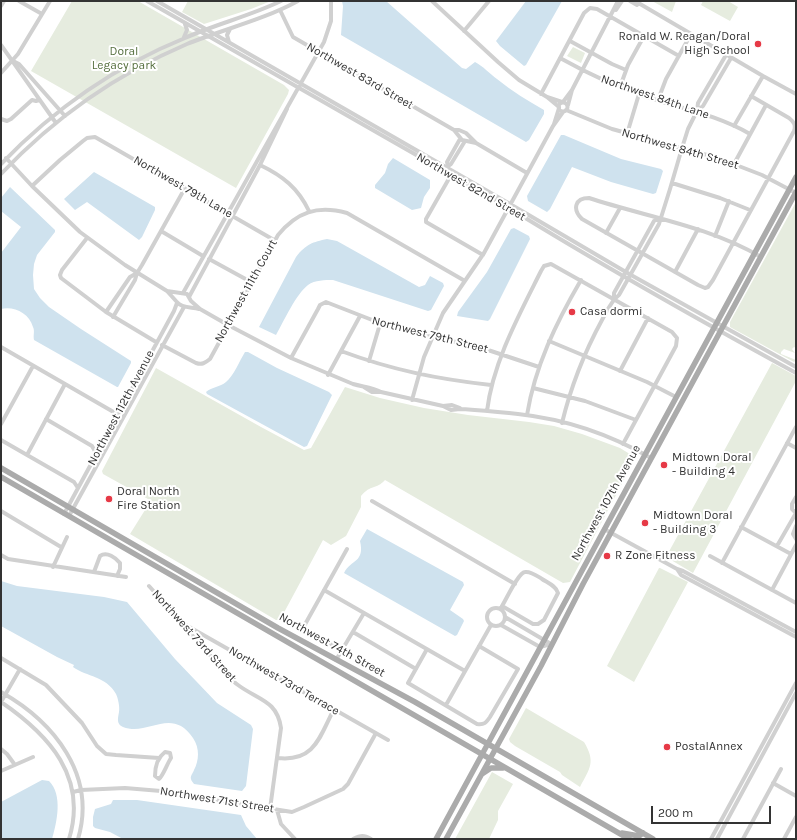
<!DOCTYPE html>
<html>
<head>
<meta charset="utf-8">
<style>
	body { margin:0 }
	#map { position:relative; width:797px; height:840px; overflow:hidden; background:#fff; font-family:Karla,sans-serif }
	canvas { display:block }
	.frame { position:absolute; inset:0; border:2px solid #333; pointer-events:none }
	.scale { position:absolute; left:651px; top:806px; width:120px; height:18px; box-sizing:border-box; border:2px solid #333; border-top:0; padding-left:5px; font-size:12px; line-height:14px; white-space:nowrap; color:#333; -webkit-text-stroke:3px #fff; paint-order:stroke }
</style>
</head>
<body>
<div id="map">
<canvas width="797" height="840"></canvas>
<div class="frame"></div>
<div class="scale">200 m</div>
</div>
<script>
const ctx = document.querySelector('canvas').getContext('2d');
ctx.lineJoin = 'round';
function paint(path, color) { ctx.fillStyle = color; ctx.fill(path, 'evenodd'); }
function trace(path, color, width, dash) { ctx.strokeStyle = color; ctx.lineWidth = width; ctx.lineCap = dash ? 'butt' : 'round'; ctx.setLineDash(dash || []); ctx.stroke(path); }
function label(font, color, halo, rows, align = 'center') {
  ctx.font = font + ' Karla,sans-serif'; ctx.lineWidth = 4; ctx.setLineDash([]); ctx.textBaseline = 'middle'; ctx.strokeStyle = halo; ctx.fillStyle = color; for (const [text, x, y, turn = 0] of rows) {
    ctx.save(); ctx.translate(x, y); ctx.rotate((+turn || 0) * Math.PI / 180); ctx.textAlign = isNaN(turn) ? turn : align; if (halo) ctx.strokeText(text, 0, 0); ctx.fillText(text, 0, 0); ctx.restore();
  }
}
paint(new Path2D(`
	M72,1H138L284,85L289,90L288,94L236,188L31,71Z
	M188,1H271L251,9L204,24L182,12Z
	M652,1H676L672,12Z
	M703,1H728L738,7L730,21L701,5Z
	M573,47L585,53L581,63L567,56Z
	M796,202V348L794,347L792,349L795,353L784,349L781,352V354L796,360L794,362L730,327V322Z
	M772,363L796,376V381L693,573L666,557Z
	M156,368L261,427L304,450L311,448L345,387L380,398L424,408L468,415L529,422L554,426L582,434L620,448L633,456L635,459L570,582L563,583L385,480C376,490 371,484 361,496V507L346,536L331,545L323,540L280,620H276L130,534L150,502L148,499L103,474L102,471Z
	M659,568H660L688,582L634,682L607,666Z
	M526,708L584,742C596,762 590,768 580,787L562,775L560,772L515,746L510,742L509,739Z
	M492,772L513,784L498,811V820L489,839H455Z`), '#e6ecdf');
paint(new Path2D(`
	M342,1H386L462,68L466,69L475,62C483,66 490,74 497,79C512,91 528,101 544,110V114L529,140L526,142L341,35L343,6Z
	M526,1H562L526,65L524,66L500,46L496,41Z
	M561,135H564L621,159L661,169L663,171L656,193L653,194L611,182L572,167L550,209L547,212L528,201L527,196Z
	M393,158L430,180V188L424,197L421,208L412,210L375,188V185L385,173L388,164Z
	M94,172L155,207V210L142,237L139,240L87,202L75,210L64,199Z
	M10,187L55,230V232L37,255L34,264L33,275L34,289L40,298L49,307L81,329L131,361V363L118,387H117L34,340C33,335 35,331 33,327C29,313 14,306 1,309V253L21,227L1,211V198Z
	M514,228L529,236L530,239L490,319L488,321L457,316L458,312L487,272L511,229Z
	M327,239L337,241L419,287L425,285L430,276L443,283L444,286L431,310L428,311L333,280C325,280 315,280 308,285C296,294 284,321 276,335L259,327L296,257C306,244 313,242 327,239Z
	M245,352H248L277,368L329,392L332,395L307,446L304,447L207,394L206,392C212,387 220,387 226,382C233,377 240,360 245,352Z
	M367,529L463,582L464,585L450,610L463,619L464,621L457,635L455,636L344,573C351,559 365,563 360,541Z
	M1,581L17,586L104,597L127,602L175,659L217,703L251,725L253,729L246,786L242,791L194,784C193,782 191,781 191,779C190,776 193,773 194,770C199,761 200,748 193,738C171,706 148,737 123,727C116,724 118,718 119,712C120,707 118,698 116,694C106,676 87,677 73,667L74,665L57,657L1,626Z
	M42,780L49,781C63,795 57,822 52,839H1V802Z
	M113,800H137L241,815L246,826L257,839H123L110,832L95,828L93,826V817L95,809L111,804Z`), '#cfe2ee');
trace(new Path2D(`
	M19,1L42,14
	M147,1L509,208C603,266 699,320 796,373
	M157,1L510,204L631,275L796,367
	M432,1L498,62L519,80L547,97L559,107
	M630,1L637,5
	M635,1L763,76L796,94
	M1,6L4,1
	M280,10L293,37L454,130H459L466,133L476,143L527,173
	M616,10L622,1
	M464,31L489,1
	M184,37L187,30L185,24
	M570,41L612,64L626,70
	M229,42L227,35L230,29
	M1,45L56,123
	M560,58C587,73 614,86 644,96C680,108 717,115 750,134
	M13,61L19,64L65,116
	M1,73L18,54L50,1
	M620,87L628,65L644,36
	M541,94L584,13L590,8L597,9L679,56
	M751,96L789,118C794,122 796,125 794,131L713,280L708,287L705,288L698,285L582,219C572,209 575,198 589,198C647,217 708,226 761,257
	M547,97L562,102
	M658,100L666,79L691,34
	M563,102L572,90
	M558.5 107a4.5 4.5 0 1 1 9 0a4.5 4.5 0 1 1-9 0Z
	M568,105L572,90L618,1
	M566,110L612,129L718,158L762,175L796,193
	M697,111L703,106L731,58
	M1,119L7,121L11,119L32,100L36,101L39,100
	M554,124L559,108
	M734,126L763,76
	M454,130L462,140L476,143
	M627,134L639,94
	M6,158L32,186L80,232L125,265L167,291L176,301
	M1,164C53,110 116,66 185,38C216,24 250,16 281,1
	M734,164L766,105
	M260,165C283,176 298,188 309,211
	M448,166L447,162L460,139
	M445,170L448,166L451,164L465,141
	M1,174C53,119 117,74 187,44C224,29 263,20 298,1
	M451,175L426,219V222L483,255
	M672,183L720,198L750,210
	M32,186L60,160L83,141L87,138L95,137L274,240
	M161,231L203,256
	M606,233L620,208
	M715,236L729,201
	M87,238L62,270L60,275L61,278L106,312L156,342
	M209,259L251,282
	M675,272L698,229
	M167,291L187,294L191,301L200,309L228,325L291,358L353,384C363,387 372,387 381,392L443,406L451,410L460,409C479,410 499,412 518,414C564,419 611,435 651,458
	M183,293L324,42L331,21V1
	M189,297L260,165L287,109
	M614,299V293L654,221L660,218
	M177,302C181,308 191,307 199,309
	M106,312L130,277L137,273L142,265L185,188
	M113,317L135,280L137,273
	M549,341L647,382L676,397
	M162,345L196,363C202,365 205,363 210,359L278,235C297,212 317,205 347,213L465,281
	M1,347L117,414
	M341,351C392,370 437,379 491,385
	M291,358L318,309L320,305L326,302L385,325L422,335L476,346L539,367
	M369,361L380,324
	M620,371L648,318
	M328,375L360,316
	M364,387L372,392H380
	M533,388L585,401L636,420
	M412,400L424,357L443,313L484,253L553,126L563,112
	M443,406L452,405L460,408
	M487,411C493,362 519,315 541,271L544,266L551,264L672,332L677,338L676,346L623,444
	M527,415C535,366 556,323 581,280
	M46,419L92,446L96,453
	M562,423C571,386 584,353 602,320C607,311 611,301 619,295L659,224L670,189L682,148L688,129L697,111L698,103L726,55
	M1,424L33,366
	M1,440L74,482L78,488
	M787,443L796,448
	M27,455L65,384
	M796,497L792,504V509L796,513
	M372,501L515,584
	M1,511L61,547
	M64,514L174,311L177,303
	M69,516L184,307
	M796,526L793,534L796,539
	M741,527L791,554
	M604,529L677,569L683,571L796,632
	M777,546L796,513
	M1,555L8,559L126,577
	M710,556L796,603
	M722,563L796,427
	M53,567L67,537
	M677,569L681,575L796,637
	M94,572L100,556C107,551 116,558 120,563V569L117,576
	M149,586C169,608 189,632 209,654C218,665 227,677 238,685C258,700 277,700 281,728L270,809
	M324,590L465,671
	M772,590L796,545
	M487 617a9 9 0 1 1 18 0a9 9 0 1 1-18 0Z
	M500,609L502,606C506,600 518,573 525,572C531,571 537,576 542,579C548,583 556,586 558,593L544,620L538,624H533L502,606
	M505,617L551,644
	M184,624L388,740
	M501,625L540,647L551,644
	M353,632L416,669
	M427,649L408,683L477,724C484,725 486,723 490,717L518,669L479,646
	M342,650L303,628L347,549
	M1,658L46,685L82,723L97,746L106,754L116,755L159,758
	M336,660L364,613
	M1,692C54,722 97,775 78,839
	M1,702C49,735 88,777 69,839
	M1,702L20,669
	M446,705L491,625
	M1,749L7,754L15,765
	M165,752L170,753L171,758C167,764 163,776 159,779L155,776C155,767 157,758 165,752Z
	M278,758C315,762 320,736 334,709
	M1,771L33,757
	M773,783L796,796
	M73,792L81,790L125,788L161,791L292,812L304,807L343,789L348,784L376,733
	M277,810L281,824L295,839
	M353,839C361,835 364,835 371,839
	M711,839L796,683
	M717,839L796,693
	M743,839L781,769
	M784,839L796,817`), '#d0d0d0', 4);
trace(new Path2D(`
	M1,468L278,628L415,702L653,839
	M1,477L629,839
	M482,774L491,768H503
	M622,833L639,836L643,833
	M436,839L796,177
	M446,839L541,666L583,584L796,192`), '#ababab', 5.5);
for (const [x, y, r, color] of [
	[758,44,4,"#e63946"],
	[572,312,4,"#e63946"],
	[664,465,4,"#e63946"],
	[109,499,4,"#e63946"],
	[645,523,4,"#e63946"],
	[607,556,4,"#e63946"],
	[667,747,4,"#e63946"]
]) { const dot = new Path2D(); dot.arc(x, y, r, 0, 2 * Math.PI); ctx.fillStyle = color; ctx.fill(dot); trace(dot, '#fff', 1.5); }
label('12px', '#333', '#fff', [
	["Ronald W. Reagan/Doral",750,37,"right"],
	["High School",750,51,"right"],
	["Casa dormi",580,312],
	["Midtown Doral",672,458],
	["- Building 4",672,472],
	["Doral North",117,492],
	["Fire Station",117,506],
	["Midtown Doral",653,516],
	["- Building 3",653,530],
	["R Zone Fitness",615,556],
	["PostalAnnex",675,747]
], 'left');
label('12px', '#56703f', '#fff', [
	["Doral",124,52],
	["Legacy park",124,66]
]);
label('12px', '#333', '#fff', [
	["Northwest 83rd Street",360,76,30],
	["Northwest 84th Lane",655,97,19],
	["Northwest 84th Street",680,149,16],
	["Northwest 79th Lane",183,187,30],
	["Northwest 82nd Street",471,187,30],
	["Northwest 111th Court",246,291,-61],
	["Northwest 79th Street",430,335,14],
	["Northwest 112th Avenue",121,408,-62],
	["Northwest 107th Avenue",606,503,-61],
	["Northwest 73rd Street",194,636,48],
	["Northwest 74th Street",332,645,29],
	["Northwest 73rd Terrace",284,681,30],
	["Northwest 71st Street",217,800,9]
]);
</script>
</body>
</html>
